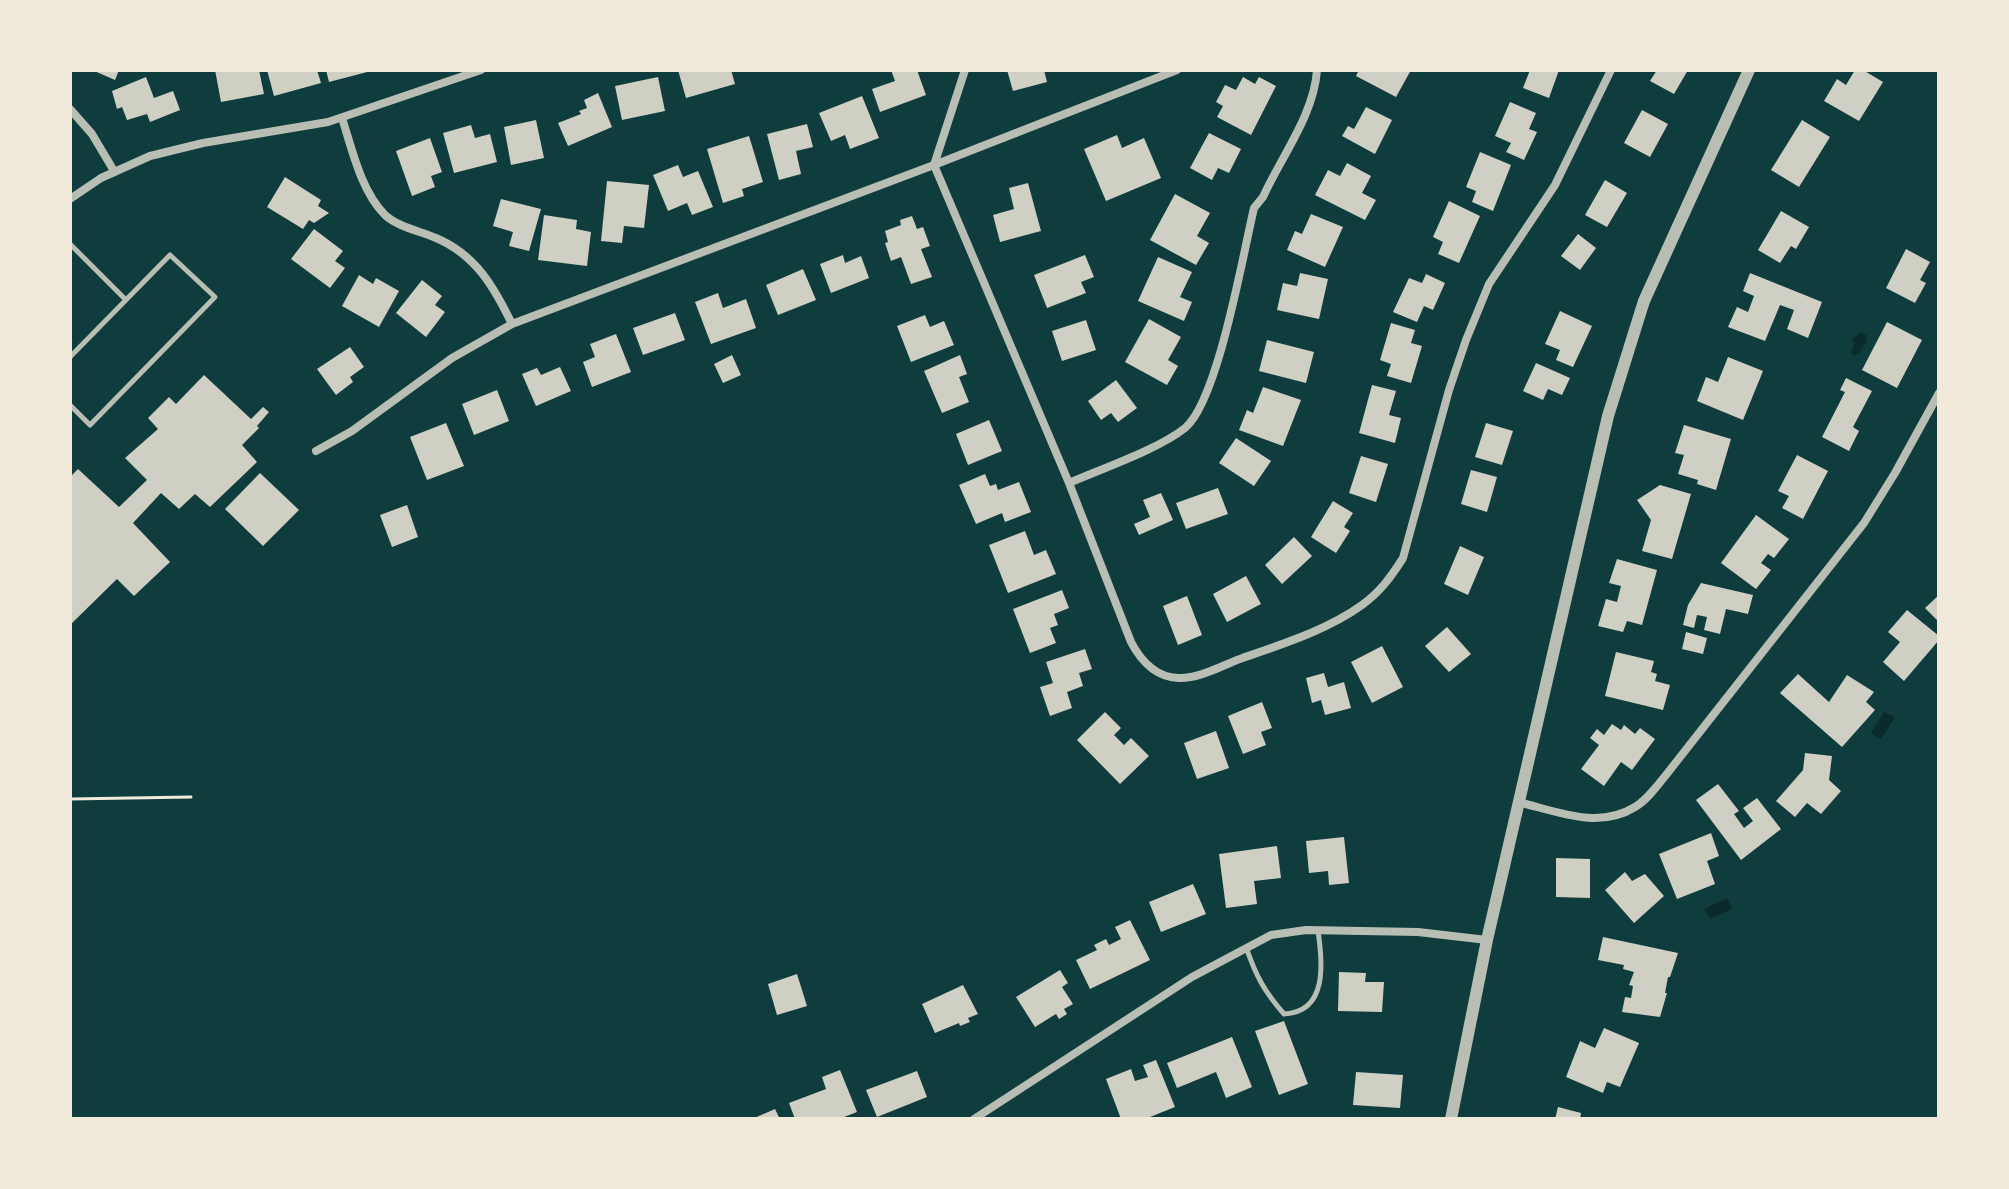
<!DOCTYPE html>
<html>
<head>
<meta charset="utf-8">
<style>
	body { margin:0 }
	#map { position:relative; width:2009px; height:1189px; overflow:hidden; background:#0f3d3e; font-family:Literata,serif }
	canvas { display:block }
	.frame { position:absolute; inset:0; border:72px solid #f1e9da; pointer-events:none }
</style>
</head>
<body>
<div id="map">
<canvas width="2009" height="1189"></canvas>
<div class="frame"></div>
</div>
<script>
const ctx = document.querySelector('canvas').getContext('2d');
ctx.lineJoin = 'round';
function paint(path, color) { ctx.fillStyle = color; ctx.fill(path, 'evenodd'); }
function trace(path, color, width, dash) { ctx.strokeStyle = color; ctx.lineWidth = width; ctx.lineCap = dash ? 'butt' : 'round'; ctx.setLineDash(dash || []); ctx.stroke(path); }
paint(new Path2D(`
	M1860,333L1866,335L1867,340L1859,354L1854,356L1851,352L1854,345L1852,339Z
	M1884,712L1895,717L1881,739L1871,733Z
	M1727,898L1732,909L1710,919L1704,909Z`), '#0a2a2b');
paint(new Path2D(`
	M92,70H119L115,80Z
	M215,70H259L264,94L221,102Z
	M267,70H317L321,83L274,96Z
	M326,70H370L371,71L329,82Z
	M678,70H731L735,84L686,98Z
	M891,70H917L926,95L880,112L872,89L895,81Z
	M1007,70H1044L1047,82L1013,91Z
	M1359,70H1411L1396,97L1356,76Z
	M1530,70H1559L1549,98L1523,88Z
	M1657,70H1688L1674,94L1650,81Z
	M1855,70H1863L1883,82L1859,121L1824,101L1837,79L1846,85Z
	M146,77L154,98L173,91L180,110L150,122L147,114L127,120L122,107L117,109L112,91Z
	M658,77L665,111L622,120L615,86Z
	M1243,77L1255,84L1259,77L1276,86L1251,135L1217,117L1223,106L1216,102L1225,85L1236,90Z
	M598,93L612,127L568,146L558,123L581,114L579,111L587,108L584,100Z
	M862,96L879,138L850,149L845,135L831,141L819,113Z
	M1510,102L1536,113L1529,129L1537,132L1524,160L1506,152L1511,143L1495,136Z
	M1366,107L1392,120L1375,154L1342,136L1348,126L1354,129Z
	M1642,110L1668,124L1650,157L1624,143Z
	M536,120L544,158L511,165L504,127Z
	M1802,120L1830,137L1799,187L1771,170Z
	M807,124L813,147L796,151L801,174L779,180L767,134Z
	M471,125L475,138L490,134L497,162L454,173L443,133Z
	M1209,133L1241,149L1229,173L1218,168L1212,180L1190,168Z
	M1117,135L1122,148L1144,138L1161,178L1106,201L1084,149Z
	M749,136L763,182L742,189L744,196L723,203L707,149Z
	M430,138L442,172L431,176L435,187L412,196L396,151Z
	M1480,152L1511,165L1493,211L1472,202L1476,191L1466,187Z
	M1347,163L1371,176L1362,193L1376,200L1365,220L1315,195L1328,170L1340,176Z
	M678,165L683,177L698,171L713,207L692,215L687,203L668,211L653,175Z
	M285,177L321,200L318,206L329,213L314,223L309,220L303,229L267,207Z
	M1605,180L1627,193L1607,227L1585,215Z
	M607,181L649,185L644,228L624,226L622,243L601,241Z
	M1028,183L1041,231L1000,242L993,215L1014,209L1009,188Z
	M1175,194L1210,213L1197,236L1209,243L1196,265L1150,240Z
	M501,199L541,209L529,251L509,246L513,232L493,226Z
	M1449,201L1480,216L1459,263L1438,254L1443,242L1433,237Z
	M1781,211L1809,227L1796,249L1791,246L1780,263L1758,250Z
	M1311,214L1343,227L1325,267L1287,250L1295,231L1302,234Z
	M544,215L577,220L576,229L591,232L587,266L538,260Z
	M912,216L917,229L923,227L930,246L921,249L932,277L911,284L901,257L891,261L885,243L888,242L885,231L901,225L900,220Z
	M314,229L343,251L335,261L345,268L330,288L291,259Z
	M1578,234L1596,248L1580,270L1561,256Z
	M1906,249L1930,262L1920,280L1926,283L1915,303L1886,288Z
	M843,255L845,263L861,256L869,278L831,293L820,264Z
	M1085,255L1094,277L1081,282L1086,293L1047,308L1034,275Z
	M1158,257L1192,272L1180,297L1192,302L1184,321L1138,301Z
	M803,269L816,300L778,315L766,285Z
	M1300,273L1328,279L1319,319L1277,310L1283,283L1297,286Z
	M1750,273L1822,302L1808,338L1787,329L1794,310L1780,305L1765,341L1728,327L1737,307L1748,312L1754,296L1743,291Z
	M1426,274L1445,283L1433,310L1424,306L1417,322L1393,312L1409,278L1422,283Z
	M359,275L373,284L376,278L399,291L379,327L342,306Z
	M422,280L442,296L435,305L445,312L426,337L396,313Z
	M718,293L723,308L746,299L756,328L711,344L695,302Z
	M1560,311L1592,326L1573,367L1556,360L1560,350L1545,344Z
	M675,313L685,340L643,355L633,328Z
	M925,315L930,327L944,321L954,345L911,362L897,326Z
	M1149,319L1181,337L1168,360L1178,366L1167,385L1125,362Z
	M1086,320L1096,350L1062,361L1052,331Z
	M1887,322L1922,340L1897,388L1862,370Z
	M1391,323L1415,330L1411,343L1422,346L1411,383L1387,376L1391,364L1380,360Z
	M616,334L631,372L592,387L583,362L595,357L590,344Z
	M1267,340L1314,352L1306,383L1259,371Z
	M350,347L364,367L350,377L353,382L336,395L317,369Z
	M732,355L741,375L723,383L714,364Z
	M960,355L967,374L959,377L969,402L942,413L924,371Z
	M1728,357L1763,371L1743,420L1697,401L1706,377L1718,382Z
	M1536,363L1570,378L1562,395L1548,389L1543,400L1523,391Z
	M560,367L571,391L536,406L522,374L537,368L541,375Z
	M204,375L251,419L263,407L269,412L257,426L259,428L242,445L257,462L210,507L195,494L179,509L161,493L133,523L170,562L134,596L117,579L70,625V477L78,469L119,507L147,480L125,458L158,429L148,418L169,397L176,404Z
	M1846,378L1872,391L1853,427L1859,431L1849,451L1822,437L1845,392L1840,390Z
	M1116,380L1137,408L1118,422L1111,413L1101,420L1088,401Z
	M1372,385L1396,391L1389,415L1401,418L1395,443L1359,433Z
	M1263,387L1301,400L1283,446L1239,430L1247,410L1253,413Z
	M497,390L509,421L474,435L462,404Z
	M989,420L1002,451L968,465L956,434Z
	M446,423L464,466L427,480L410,437Z
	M1486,423L1513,431L1502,465L1475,457Z
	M1684,425L1731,439L1716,490L1697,484L1698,480L1678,474L1684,455L1675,453Z
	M1236,438L1271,461L1254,486L1219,463Z
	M1797,455L1828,471L1803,519L1782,508L1789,496L1778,491Z
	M1361,456L1388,464L1376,502L1349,493Z
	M1471,470L1497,477L1487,512L1461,504Z
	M260,473L299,510L263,546L225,509Z
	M985,474L990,486L996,484L998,490L1019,482L1031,512L1005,522L1002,513L976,524L959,485Z
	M1660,485L1691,494L1672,559L1642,551L1651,520L1637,500Z
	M1218,488L1228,514L1186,529L1176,503Z
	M1161,493L1173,520L1139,535L1134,524L1150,517L1143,500Z
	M1333,501L1353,513L1344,527L1350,531L1336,553L1311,537Z
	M407,505L418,537L392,547L380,515Z
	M1756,515L1789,539L1774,558L1768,554L1761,563L1771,570L1756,589L1721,563Z
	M1025,531L1034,555L1046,550L1056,574L1008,593L989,545Z
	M1294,537L1312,556L1282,584L1265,565Z
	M1460,546L1484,557L1468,595L1444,584Z
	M1617,559L1657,570L1642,625L1627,621L1623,632L1598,626L1606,599L1617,602L1621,586L1609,583Z
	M1246,576L1261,604L1227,622L1213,594Z
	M1701,583L1753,595L1748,614L1726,609L1720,634L1704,630L1707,617L1697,615L1694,628L1683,625L1688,605Z
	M1062,590L1069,608L1054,614L1058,625L1050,628L1056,643L1030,653L1013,609Z
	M1939,595V622L1925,608Z
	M1187,596L1202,635L1178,645L1163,606Z
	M1907,610L1939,636V640L1904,681L1883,662L1900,642L1888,632Z
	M1447,627L1471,654L1449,672L1425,646Z
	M1686,632L1707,638L1703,654L1682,649Z
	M1382,646L1403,687L1372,703L1351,662Z
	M1085,649L1092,669L1079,673L1083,686L1067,692L1072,708L1050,716L1040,687L1053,683L1046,662Z
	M1616,652L1654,661L1651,672L1657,674L1655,681L1670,685L1663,710L1605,696Z
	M1324,673L1328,687L1344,682L1351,708L1325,715L1321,700L1312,703L1306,678Z
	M1798,674L1829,702L1847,675L1874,692L1866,702L1875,710L1842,747L1780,693Z
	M1262,702L1272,728L1261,732L1266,745L1243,754L1228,716Z
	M1105,712L1121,728L1114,735L1124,745L1131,738L1149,756L1120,784L1077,740Z
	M1612,724L1621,730L1624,725L1635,734L1640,728L1655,739L1632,770L1621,762L1604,786L1581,769L1599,745L1590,738L1597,729L1604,735Z
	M1216,731L1229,768L1197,779L1184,743Z
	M1805,753L1832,756L1829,780L1841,791L1821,814L1807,803L1795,817L1776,801L1803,770Z
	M1718,784L1739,811L1734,814L1744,828L1753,821L1743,808L1757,798L1781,829L1741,860L1696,800Z
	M1711,833L1719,856L1707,861L1715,884L1677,899L1659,854Z
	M1344,837L1349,883L1329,885L1328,871L1309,873L1306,841Z
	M1277,846L1281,878L1254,881L1257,904L1226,908L1219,854Z
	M1556,858L1590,859V898L1556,897Z
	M1625,872L1632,881L1645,874L1664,896L1634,923L1605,890Z
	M1193,884L1206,914L1161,932L1149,902Z
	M1130,920L1150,960L1090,989L1076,960L1097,950L1094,945L1106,939L1109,945L1121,939L1115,927Z
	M1603,937L1678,953L1670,977H1668L1665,993H1667L1660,1017L1622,1012L1625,997L1631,998L1633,986L1629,985L1634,972L1623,969L1624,965L1598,960Z
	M1060,970L1068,983L1062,987L1073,1004L1064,1009L1067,1014L1059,1019L1056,1014L1035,1027L1016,997Z
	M1339,972L1366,973L1365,982H1384L1382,1012L1338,1011Z
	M797,974L807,1006L777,1015L768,984Z
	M963,985L978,1014L968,1018L970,1022L960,1026L959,1023L935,1033L922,1004Z
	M1284,1021L1308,1084L1279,1095L1255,1031Z
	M1604,1028L1639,1043L1620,1087L1607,1082L1603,1093L1566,1077L1580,1041L1595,1048Z
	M1232,1037L1252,1087L1226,1098L1216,1072L1177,1088L1167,1063Z
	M1156,1060L1175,1107L1145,1119H1121L1106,1079L1131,1069L1135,1081L1148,1077L1143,1065Z
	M840,1070L857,1112L839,1119H795L789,1103L826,1089L822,1077Z
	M917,1071L927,1097L877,1117L866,1090Z
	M1356,1072L1403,1075L1400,1108L1353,1105Z
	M1558,1107L1581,1113L1580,1119H1555Z
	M775,1109L780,1119H752Z`), '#cfcfc3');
trace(new Path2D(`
	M70,799L191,797`), '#f1e9da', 3);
trace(new Path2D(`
	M70,244L126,300
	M70,357L170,255L215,297L90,425L70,405
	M1246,947C1256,976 1264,991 1284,1014C1329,1012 1322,961 1318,930`), '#b8beb3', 5);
trace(new Path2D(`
	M965,70L934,165L1069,483L1131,642C1141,661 1155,677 1178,678C1197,679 1220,667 1237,660C1279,645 1326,631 1362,605C1380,592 1391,577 1403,558L1449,390L1466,340L1489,284L1555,185L1611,70
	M70,109L92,134L114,171
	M342,118C352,149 361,191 385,215C398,227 420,231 436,238C476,255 494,287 512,324
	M70,199L101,178L150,156L203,143L328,122L481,70
	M316,451L352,431L452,358L512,324L934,165L1177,70
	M1069,483C1101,469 1159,449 1185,428C1218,401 1243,254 1254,208L1263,197C1281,157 1314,115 1317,70
	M1518,802C1556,811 1598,830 1635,807C1647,800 1657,786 1666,775L1864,523L1895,473L1939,393
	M974,1119L1192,977L1271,935L1306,930L1418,932L1487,940`), '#b8beb3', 8);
trace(new Path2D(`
	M1451,1119L1487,940L1608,416L1644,301L1749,70`), '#b8beb3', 12);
</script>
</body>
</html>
